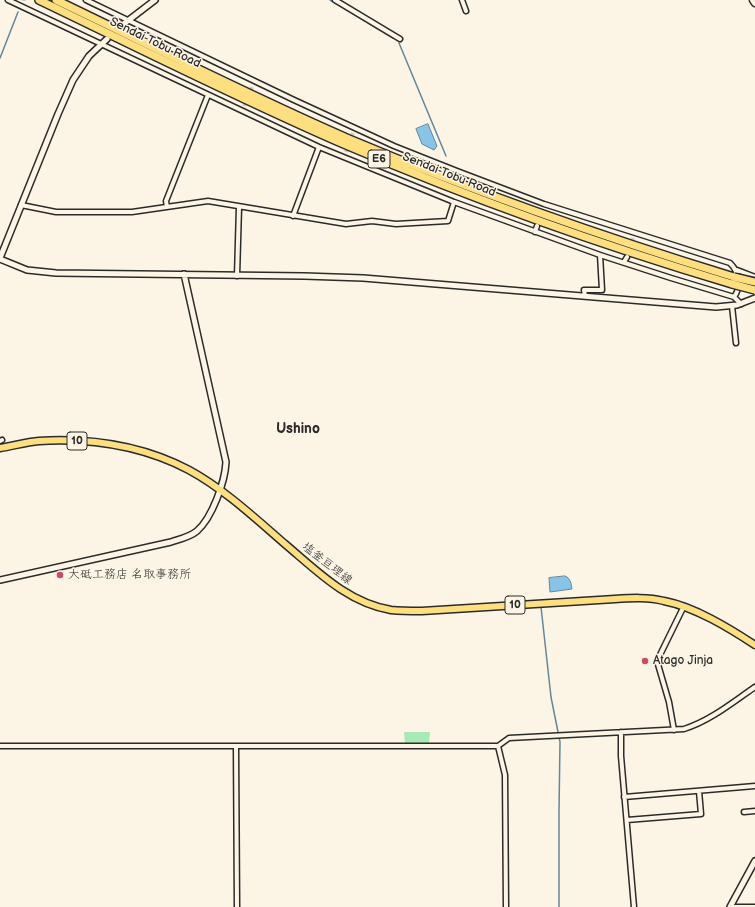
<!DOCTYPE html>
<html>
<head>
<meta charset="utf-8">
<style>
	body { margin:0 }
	canvas { display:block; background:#fcf5e5 }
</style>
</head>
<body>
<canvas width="755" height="907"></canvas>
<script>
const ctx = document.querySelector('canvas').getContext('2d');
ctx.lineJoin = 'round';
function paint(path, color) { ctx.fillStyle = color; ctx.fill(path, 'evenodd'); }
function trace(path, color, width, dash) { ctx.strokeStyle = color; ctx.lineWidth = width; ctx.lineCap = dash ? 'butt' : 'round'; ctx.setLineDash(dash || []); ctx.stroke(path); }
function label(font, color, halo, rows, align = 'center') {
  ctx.font = font + ' "Balsamiq Sans","Klee One",sans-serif'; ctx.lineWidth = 3; ctx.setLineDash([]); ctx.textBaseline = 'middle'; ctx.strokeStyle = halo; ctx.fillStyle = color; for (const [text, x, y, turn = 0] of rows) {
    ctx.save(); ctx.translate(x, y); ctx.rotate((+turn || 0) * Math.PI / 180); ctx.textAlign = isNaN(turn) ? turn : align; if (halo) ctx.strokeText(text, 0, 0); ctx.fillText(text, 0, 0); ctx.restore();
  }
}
paint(new Path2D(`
	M404,732H430L429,744H405Z`), '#a6eab5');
const water = new Path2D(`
	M428,124L437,146L434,150L422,144L416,129Z
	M565,576C571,578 571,584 572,589L550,592L549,578Z`);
paint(water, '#87c4e7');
trace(water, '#62879c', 1);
trace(new Path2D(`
	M330,0L365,21
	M368,23L393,38
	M399,43L446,156
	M0,58L18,12
	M541,607L551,697L560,742L559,812V907`), '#62879c', 1.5);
trace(new Path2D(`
	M24,1V0
	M244,106L252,87
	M346,152L353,133
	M627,257L633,238`), '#d2cdc0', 4, [4, 2]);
const minor = new Path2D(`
	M8,0L319,147L454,202L600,255L671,278L734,297L741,304
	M86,0L294,100L394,146L457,171L544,204L730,263C739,272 742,286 734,297
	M335,0L400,39
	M462,0L466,11
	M21,205L56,212H132L208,201L346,224L372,221L396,224L448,221L454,202
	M167,207L166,201L208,95
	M293,216L319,147
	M535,232L537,226
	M624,262L627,257
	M737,270L755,277
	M237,276L239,207
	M585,296L584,290H602L600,255
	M732,306L736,343
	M0,441L2,440
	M674,730L669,702L657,661L684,606
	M621,732V756L634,907
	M0,746H236
	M498,746L505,775L506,907
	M624,797L755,786
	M744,812L755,811
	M627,820L701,814L699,791
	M237,907L236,746H498L509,738L684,729C710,721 733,702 755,687
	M731,907H755`);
const tertiary = new Path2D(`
	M121,26L155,0
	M0,258L58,114L73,80L89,56L107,39
	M0,259L27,270L56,273L304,276L363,278L716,307L737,305L755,298
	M0,580L171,542C180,539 190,537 197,531C212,518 225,482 226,462L184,274
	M730,907L755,861`);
const secondary = new Path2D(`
	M753,0L755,3`);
const primary = new Path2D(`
	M0,448C13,446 26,442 39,441C90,438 143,446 189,470C224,489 255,518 285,544C317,571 348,603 391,610C401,611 412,611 422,611L615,599C631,598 648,597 664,601C695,607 729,628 755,645`);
const motorway = new Path2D(`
	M39,0C141,49 242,100 346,145C472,199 601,245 732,284
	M56,0C154,47 250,96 349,139C475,192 603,237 734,277`);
trace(minor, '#2b2b2b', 7);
trace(tertiary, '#2b2b2b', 8);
trace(secondary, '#2b2b2b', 9);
trace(primary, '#2b2b2b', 9);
trace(motorway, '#2b2b2b', 10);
trace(minor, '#fcf5e5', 4);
trace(tertiary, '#fcf5e5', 5);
trace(secondary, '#fcf5e5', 6);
trace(primary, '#fedf80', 6);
trace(motorway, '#fedf80', 7);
const motorwayBridge = new Path2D(`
	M734,277L755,282
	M732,284L755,290`);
trace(motorwayBridge, '#2b2b2b', 10, []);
trace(motorwayBridge, '#fedf80', 7);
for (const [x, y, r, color] of [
	[60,575,4,"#d1495b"],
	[645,661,4,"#d1495b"]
]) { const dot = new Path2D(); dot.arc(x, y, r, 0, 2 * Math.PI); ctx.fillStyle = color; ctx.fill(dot); trace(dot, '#fcf5e5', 1.5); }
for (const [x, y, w] of [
	[379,159,22],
	[77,441,20],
	[515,605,20]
]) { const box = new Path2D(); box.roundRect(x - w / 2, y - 9, w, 18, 3); ctx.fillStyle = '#fcf5e5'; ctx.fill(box); trace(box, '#2b2b2b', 1); }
label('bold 11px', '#2b2b2b', null, [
	["E6",379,159],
	["10",77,441],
	["10",515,605]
]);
label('12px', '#2b2b2b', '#fcf5e5', [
	["Sendai-Tobu Road",155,43,26],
	["Sendai-Tobu Road",449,175,22],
	["塩釜亘理線",327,564,38]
]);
label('12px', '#2b2b2b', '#fcf5e5', [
	["大砥工務店 名取事務所",68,575],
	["Atago Jinja",653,661]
], 'left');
label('bold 14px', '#2b2b2b', '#fcf5e5', [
	["Ushino",298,429]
]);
</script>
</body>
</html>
